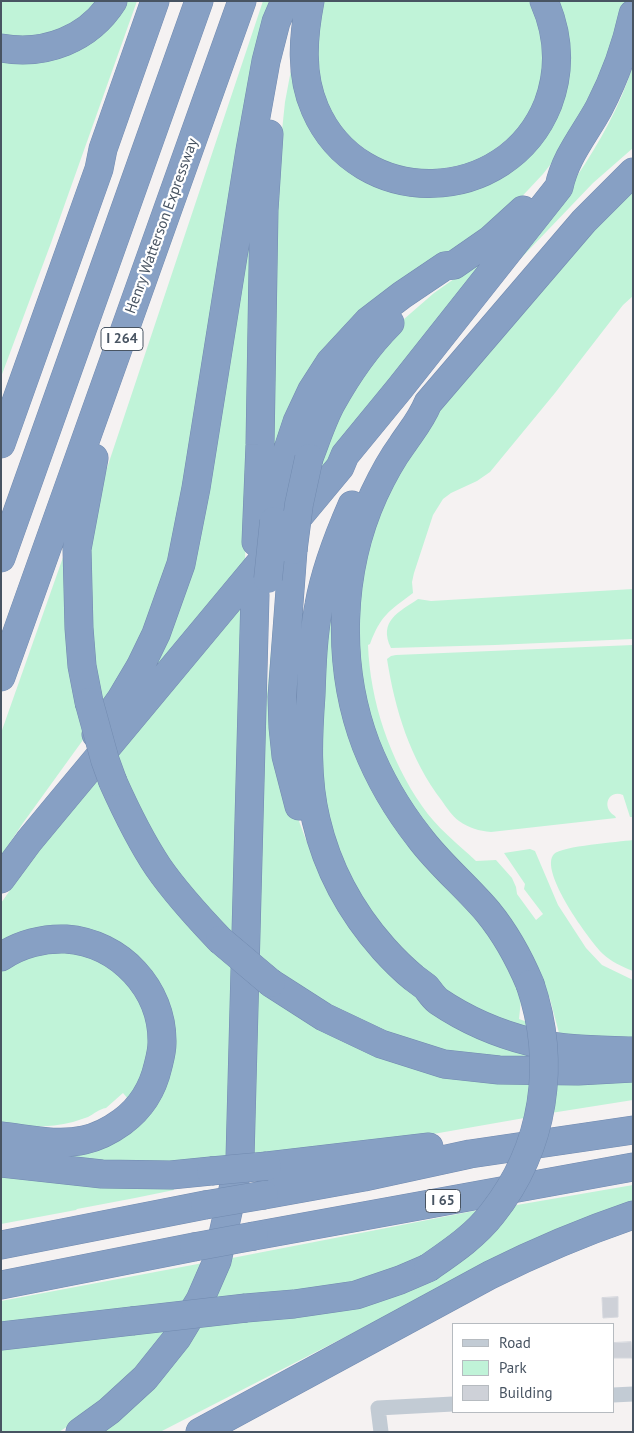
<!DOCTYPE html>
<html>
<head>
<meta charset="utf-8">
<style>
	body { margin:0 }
	#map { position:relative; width:634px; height:1433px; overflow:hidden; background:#f5f2f2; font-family:"PT Sans",sans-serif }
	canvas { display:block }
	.frame { position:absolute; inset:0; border:2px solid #485462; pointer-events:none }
	.legend { position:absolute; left:452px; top:1323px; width:162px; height:90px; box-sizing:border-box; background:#fff; border:1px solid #b6bbc0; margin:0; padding:6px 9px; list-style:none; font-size:15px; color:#485462 }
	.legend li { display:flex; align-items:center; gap:10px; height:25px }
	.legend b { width:25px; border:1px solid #b6bbc0 }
</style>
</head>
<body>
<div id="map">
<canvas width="634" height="1433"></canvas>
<div class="frame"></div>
<ul class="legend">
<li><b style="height:6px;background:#c2cbd4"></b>Road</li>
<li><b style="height:14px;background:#c0f3d8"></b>Park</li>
<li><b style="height:14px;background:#ced1d8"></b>Building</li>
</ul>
</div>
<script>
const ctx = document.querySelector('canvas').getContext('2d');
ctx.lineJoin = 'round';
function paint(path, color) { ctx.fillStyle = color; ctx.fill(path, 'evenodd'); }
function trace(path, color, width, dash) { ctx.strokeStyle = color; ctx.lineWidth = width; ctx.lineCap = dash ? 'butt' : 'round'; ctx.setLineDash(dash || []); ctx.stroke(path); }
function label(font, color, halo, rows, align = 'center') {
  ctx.font = font + ' "PT Sans",sans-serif'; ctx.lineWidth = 4.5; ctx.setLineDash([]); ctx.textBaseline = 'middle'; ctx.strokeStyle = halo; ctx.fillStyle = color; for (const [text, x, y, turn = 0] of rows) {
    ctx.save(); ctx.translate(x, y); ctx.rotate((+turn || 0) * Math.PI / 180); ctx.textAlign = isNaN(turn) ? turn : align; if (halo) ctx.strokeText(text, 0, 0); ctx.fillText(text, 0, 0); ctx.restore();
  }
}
paint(new Path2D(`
	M1,1H103L88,17L41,38L1,36Z
	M122,1H137L51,243L1,377V54L7,55Z
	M263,1H270L171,575L101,714L95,686L89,555L99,499L106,471Z
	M319,1H536L549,59L530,121L478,163L420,172L379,160L346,135L320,93L315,42Z
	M556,1H626L620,29L611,58L561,151L543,174L513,206L421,274L271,484L279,159L285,102L297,38L300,85L390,184L528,150Z
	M633,65V148L593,183L502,278C551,211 608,146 633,65Z
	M255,184L254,288L245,560L231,579L137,690L146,672Z
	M633,188V296L623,305L555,393L490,472L477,481L451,493L443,499L433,515L414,573L412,582L413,593C389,611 381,615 370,644L368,645C370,701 390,760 422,806C436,827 458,844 476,861L496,860L512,878L516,887L517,894L536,920L543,914L524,889L525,884L504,853L530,849L535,851L558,905L586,948L602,965L633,980V1037L577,1036L559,1033L550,999L538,969L423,828L373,734L357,665L358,575L371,524L417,436L552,276Z
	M501,246L315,478L331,427L396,326L434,293Z
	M357,520L351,718L489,923L522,990L519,1019L533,1024L534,1031L499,1020L434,985L353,894L320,795L325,622Z
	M67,546L88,733L23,823L1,856V733Z
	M279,566L293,805L306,840L323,877L341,913L524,1049L536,1064L453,1054L363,1026L257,959L263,736Z
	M633,589V639L495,645L391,648C378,621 399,612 418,599L431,601Z
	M244,599L234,940L162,855L114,757Z
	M633,645V817H630L623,795C608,789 601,808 615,816L616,818L491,832C479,831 469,828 459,821C452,816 447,808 442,801C410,759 395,710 387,659L391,656L396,655Z
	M102,775L234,963L230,1160L195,1164L61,1159L66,1147L157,1095L142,964L1,943V903L28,865L53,833Z
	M633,840V971C623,967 610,961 603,954C590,941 538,871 554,854C562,846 618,842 633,840Z
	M40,951H80L115,967L144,1002L151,1058L129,1100L123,1093L106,1108C99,1109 94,1114 88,1117C83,1119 78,1120 73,1122C50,1128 24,1127 1,1124V971L5,967Z
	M258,984L275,996L536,1080L530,1117L399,1140L254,1157Z
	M633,1075V1100L551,1113L555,1078Z
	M1,1172L174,1188V1190L135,1198L77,1209L76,1210L1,1224Z
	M633,1185V1206L497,1259L160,1432H101L199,1324L350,1303L511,1206Z
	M484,1209L456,1237L372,1282L211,1305L232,1258Z
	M203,1263L182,1308L1,1329V1301Z
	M170,1328L122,1383L71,1424L59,1432H1V1348Z`), '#c0f3d8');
const building = new Path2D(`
	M618,1297V1317L603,1318L602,1298Z
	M631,1342L632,1358H613V1343Z`);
paint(building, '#ced1d8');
trace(building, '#d6d8de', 1);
const highway = new Path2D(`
	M310,1C303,37 300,75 315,109C359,211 507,207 548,104C561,69 559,35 544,1
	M1,48C45,56 89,39 113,1
	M1,444L99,169L103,149L155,1
	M309,458C316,440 322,421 331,404C347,375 367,346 390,323
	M352,505C338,537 325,570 319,605C313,635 312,665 311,695C308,737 306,779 316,820C327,867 351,912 384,949C393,959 403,969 414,978C418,981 422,984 426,987C430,992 433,997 438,1001C466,1020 499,1034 531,1042C564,1050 599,1050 633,1051
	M274,521L277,493L283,464L297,422L312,390L330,362L368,321L402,295L445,266L454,265L490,240L523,210
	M256,542L260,445L264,210L269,134
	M293,550L282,697L283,727L286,756L299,806
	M1,558L199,1
	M1,677L242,1
	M89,702L82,666L79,628L77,549L94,458
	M96,734L121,699L140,667L156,634L181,564L196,488L250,150L266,61L276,22L285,1
	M113,782C126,811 140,840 158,867C176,893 198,917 220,940
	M1,879L29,841L58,806L340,467L345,455L400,388L559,187C565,157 585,134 599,108C614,79 626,46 633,14
	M1,957C20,944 44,938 66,939C120,943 163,989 162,1043C162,1051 160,1058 158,1066C153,1088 141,1108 122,1122C111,1130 98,1137 84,1140C57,1146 29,1139 1,1136
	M271,983L324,1017L381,1044L444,1064L499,1070L578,1071L633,1068
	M530,984C519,958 506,934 488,912C466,886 439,864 419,837C397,809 379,778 366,745C336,666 339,571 374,494C382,477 391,460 402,445C412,430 421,420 428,403L584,221L633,172
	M1,1163L102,1174L171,1175L211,1171
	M267,1166L429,1147
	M264,1195L364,1177L470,1154L633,1130
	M254,1236L633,1167
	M1,1245L205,1205
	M1,1285L194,1247
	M246,1308L294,1304L356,1295L400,1280L428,1268
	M1,1336L132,1321
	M80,1432L109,1411L145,1378L177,1338L200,1300L217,1261L240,1158L255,595
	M200,1432L490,1275C536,1252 583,1232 633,1215`);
trace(highway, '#728bb0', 29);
trace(new Path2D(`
	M613,1395L633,1394
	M381,1432L378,1408L453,1404`), '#c2cbd4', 15);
trace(highway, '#87a0c4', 28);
const highwayBridge = new Path2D(`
	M293,550L299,504L309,458
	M268,579L274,521
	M89,702L105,760L113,782
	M220,940L271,983
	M211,1171L267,1166
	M205,1205L264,1195
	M194,1247L254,1236
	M428,1268C451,1252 475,1236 492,1214C545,1147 557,1063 530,984
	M132,1321L246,1308`);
trace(highwayBridge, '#728bb0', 29, []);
trace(highwayBridge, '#87a0c4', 28);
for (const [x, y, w] of [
	[122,339,42],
	[443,1201,35]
]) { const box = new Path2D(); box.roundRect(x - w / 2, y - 11.5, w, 23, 4); ctx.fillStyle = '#fff'; ctx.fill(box); trace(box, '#485462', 1); }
label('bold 14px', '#485462', null, [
	["I 264",122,339],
	["I 65",443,1201]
]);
label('15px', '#485462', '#fff', [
	["Henry Watterson Expressway",162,226,-70]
]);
</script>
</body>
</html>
